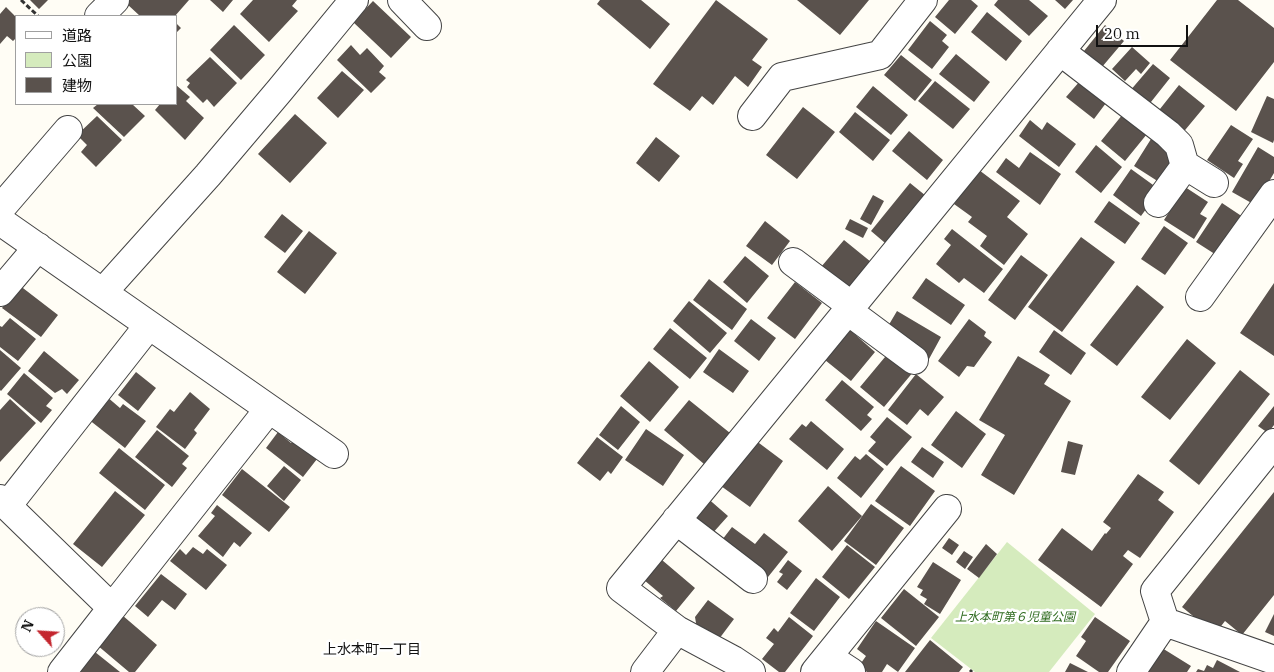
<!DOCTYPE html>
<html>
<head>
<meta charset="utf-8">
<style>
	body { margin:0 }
	#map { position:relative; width:1274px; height:672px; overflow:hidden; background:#fffdf5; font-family:"IBM Plex Serif","Noto Sans JP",serif }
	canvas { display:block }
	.legend { position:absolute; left:15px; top:15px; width:162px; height:90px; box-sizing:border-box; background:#fff; border:1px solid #a0a0a0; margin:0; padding:6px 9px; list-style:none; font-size:15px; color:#111 }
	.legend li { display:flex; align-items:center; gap:10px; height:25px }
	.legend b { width:25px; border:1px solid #a0a0a0 }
	.north { position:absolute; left:15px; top:607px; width:50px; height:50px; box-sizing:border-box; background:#fff; border:1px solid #a0a0a0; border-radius:50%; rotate:296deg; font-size:14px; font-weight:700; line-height:20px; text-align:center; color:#111 }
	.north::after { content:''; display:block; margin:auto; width:18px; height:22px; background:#c4262e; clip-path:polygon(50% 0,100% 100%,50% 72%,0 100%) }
	.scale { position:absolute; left:1096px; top:25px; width:92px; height:22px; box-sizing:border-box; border:2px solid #111; border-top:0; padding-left:6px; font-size:15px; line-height:18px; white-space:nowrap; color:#111; -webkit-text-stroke:4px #fff; paint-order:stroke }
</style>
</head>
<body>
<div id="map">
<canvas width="1274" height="672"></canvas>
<ul class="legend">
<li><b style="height:6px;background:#fff"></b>道路</li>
<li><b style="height:14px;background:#d5ebbd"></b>公園</li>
<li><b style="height:14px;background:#5a524d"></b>建物</li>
</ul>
<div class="north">N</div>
<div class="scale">20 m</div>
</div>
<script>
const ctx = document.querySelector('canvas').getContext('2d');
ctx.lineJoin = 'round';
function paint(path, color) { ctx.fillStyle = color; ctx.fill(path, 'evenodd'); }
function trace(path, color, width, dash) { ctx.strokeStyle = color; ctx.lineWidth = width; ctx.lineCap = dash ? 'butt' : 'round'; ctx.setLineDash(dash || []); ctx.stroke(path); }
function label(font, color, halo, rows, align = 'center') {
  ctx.font = font + ' "IBM Plex Serif","Noto Sans JP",serif'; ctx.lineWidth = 5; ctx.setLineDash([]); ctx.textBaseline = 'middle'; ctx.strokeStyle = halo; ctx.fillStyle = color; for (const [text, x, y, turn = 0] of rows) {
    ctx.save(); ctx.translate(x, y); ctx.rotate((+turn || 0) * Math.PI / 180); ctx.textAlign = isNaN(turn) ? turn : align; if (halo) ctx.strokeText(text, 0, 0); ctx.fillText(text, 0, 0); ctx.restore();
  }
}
paint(new Path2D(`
	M1007,542L1095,614L1049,672H975L931,638Z`), '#d5ebbd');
paint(new Path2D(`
	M30,0H48L39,9Z
	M130,0H189L175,16H140L127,4Z
	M210,0H233L223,12Z
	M253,0H297L292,6L298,11L269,42L240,14Z
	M600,0H641L670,24L650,49L597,4Z
	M716,0L768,39L752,60L762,67L748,87L735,76L713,105L702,96L690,111L653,84Z
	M797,0H869L840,35Z
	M949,0H971L978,6L955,34L935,17Z
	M998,0H1029L1048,16L1029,36L994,5Z
	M1055,0H1073L1065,9Z
	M1217,0H1238L1274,28V62L1236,111L1170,60Z
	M373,1L411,37L391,58L353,22Z
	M6,7L16,17V38L13,41L7,36L0,44V14Z
	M987,12L1022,41L1006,61L971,32Z
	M930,21L947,35L942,41L949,47L932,69L908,50Z
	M176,23L181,28L176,33Z
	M234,25L265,55L241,80L210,50Z
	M1105,25L1124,41L1102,67L1084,51Z
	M351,45L360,55L367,48L384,66L379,72L386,78L371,93L337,60Z
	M1132,47L1150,63L1141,74L1136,69L1125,81L1112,69Z
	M956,54L990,82L974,102L939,74Z
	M901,55L932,80L915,101L884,75Z
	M210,57L237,83L214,107L207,99L203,103L187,87L190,83L186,80Z
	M1153,64L1170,78L1147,107L1129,92Z
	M342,71L364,90L338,118L317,98Z
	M935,81L970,109L953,129L918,101Z
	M1080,81L1106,103L1094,119L1066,97Z
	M176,85L190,97L186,101L204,118L185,140L155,110L160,104H176Z
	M1179,85L1205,106L1181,135L1156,114Z
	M873,86L908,115L891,135L856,107Z
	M1267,96L1274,99V140L1273,143L1251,132Z
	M98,104H132L145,116L124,137L93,108Z
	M803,107L835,132L797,179L766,155Z
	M855,112L890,140L873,161L839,132Z
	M295,114L327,143L290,183L258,154Z
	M1123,114L1147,134L1125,161L1101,141Z
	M97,116L122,140L96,167L81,152L87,145L77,135Z
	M1030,120L1042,130L1047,122L1076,144L1059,167L1019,136Z
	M1231,125L1253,139L1238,161L1243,164L1234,178L1207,160Z
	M909,131L943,160L927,180L892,151Z
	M656,137L680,156L659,182L636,163Z
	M1151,139L1176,155L1159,182L1134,166Z
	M1096,145L1122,167L1101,193L1075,172Z
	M1258,147L1274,157V173L1255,205L1232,192Z
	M1030,152L1061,174L1040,205L996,172L1006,158L1019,168Z
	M1131,169L1160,190L1141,216L1113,195Z
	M979,170L1020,201L1007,217L1028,234L1004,265L980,246L987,236L968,222L972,217L954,204Z
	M910,183L931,200L891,248L871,231Z
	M1185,187L1208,202L1200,214L1207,218L1194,239L1164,220Z
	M873,195L884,201L871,225L860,219Z
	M1109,201L1140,223L1125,244L1094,222Z
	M1222,203L1243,217L1221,258L1196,242Z
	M282,214L303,231L285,253L264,237Z
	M850,219L868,228L863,238L845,229Z
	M765,221L790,241L772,265L746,246Z
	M1164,226L1188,243L1165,275L1141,259Z
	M952,229L1003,269L984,293L964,278L959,283L936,264L951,245L944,239Z
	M309,231L337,253L305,294L277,272Z
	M1081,237L1115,262L1062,332L1028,307Z
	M844,240L871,262L848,289L821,267Z
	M1021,255L1048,275L1015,320L988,300Z
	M745,256L769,276L747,303L723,282Z
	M926,278L965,305L951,325L912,298Z
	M709,279L747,309L732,330L693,300Z
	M795,282L822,303L795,339L767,318Z
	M1274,283V356L1240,333Z
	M19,285L58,315L41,337L2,308Z
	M1137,285L1164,307L1117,366L1090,345Z
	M689,301L727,333L710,353L673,321Z
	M897,311L941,337L929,359L884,333Z
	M10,318L36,339L18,361L0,347V326L2,327Z
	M751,319L776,338L759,361L734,341Z
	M969,319L986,332L984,336L992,342L974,367L967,366L959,377L938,361Z
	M670,328L707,358L690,379L653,349Z
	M850,330L875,352L851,381L825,360Z
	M1054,330L1086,353L1071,375L1039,352Z
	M1187,339L1216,363L1170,420L1141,397Z
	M719,349L749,371L733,393L703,372Z
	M0,350L21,368L1,391L0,390Z
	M44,351L79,380L67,394L62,389L55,393L28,371Z
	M890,351L914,371L884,407L860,387Z
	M1018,356L1050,375L1044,384L1071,401L1014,495L981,475L1005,435L979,420Z
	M649,361L679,387L650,422L620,396Z
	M1240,370L1270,394L1199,485L1169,461Z
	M136,372L156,388L138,411L118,395Z
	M24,373L53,398L46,406L52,410L41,423L7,394Z
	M916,374L944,397L928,416L920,409L907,425L888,410Z
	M842,380L874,407L867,415L872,419L861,431L825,400Z
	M190,392L210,409L194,430L197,433L185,449L156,427L170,409L174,412Z
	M106,396L120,408L123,404L146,421L125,448L88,419Z
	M10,399L36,423L0,462V410Z
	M689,400L730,433L704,464L664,430Z
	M621,406L640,422L618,450L599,435Z
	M1274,406V425L1268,433L1258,426Z
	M956,411L986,434L962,468L931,445Z
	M887,417L912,437L887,466L868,451L876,442L870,437Z
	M811,421L844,449L827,470L789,439L802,424L806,427Z
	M646,429L684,455L663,486L625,460Z
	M157,430L189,456L182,464L187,468L172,487L135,457Z
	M278,432L291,443L294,440L317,459L303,477L266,448Z
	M597,437L623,457L611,474L608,471L600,481L577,463Z
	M755,440L783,461L750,507L721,486Z
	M1068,441L1083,445L1075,475L1061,472Z
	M922,447L944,462L933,478L911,462Z
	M119,448L165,485L145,510L99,473Z
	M866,454L884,469L861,498L837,478L855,456L860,460Z
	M284,466L301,480L284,501L267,486Z
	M901,466L935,491L910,526L875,501Z
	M242,469L290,507L269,532L222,495Z
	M1138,474L1164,492L1158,500L1174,512L1140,558L1128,550L1123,556L1133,564L1101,607L1038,560L1062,528L1092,551L1105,533L1106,534L1111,528L1103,522Z
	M828,486L862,516L832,551L798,521Z
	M115,491L145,515L102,567L73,544Z
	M1274,492V595L1242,635L1225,621L1215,634L1182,607Z
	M705,496L728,516L711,535L689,515Z
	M871,504L904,528L876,565L844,541Z
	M217,505L252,533L240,547L234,542L223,557L198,536L215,516L211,513Z
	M732,527L755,544L764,533L788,552L768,577L722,540Z
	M949,538L959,545L952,555L942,548Z
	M986,544L997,554L979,578L967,569Z
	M847,545L875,567L849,599L822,577Z
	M193,547L203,554L207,549L227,565L206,590L170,561L180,549L186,555Z
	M964,551L973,557L965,569L956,562Z
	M662,560L695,588L676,611L660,598L663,596L644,580Z
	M788,560L802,571L787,590L777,582L783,574L779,572Z
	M933,562L961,580L940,614L924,604L927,599L920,595L923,590L917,587Z
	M161,574L187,594L175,610L162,600L148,617L135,606Z
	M816,578L840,597L814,631L790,613Z
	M904,589L939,617L916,646L881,618Z
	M708,600L734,619L716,643L697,629L695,617Z
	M1274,614V636L1265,632Z
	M122,615L157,645L135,672H129L97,645Z
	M789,617L813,636L785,672H779L762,659L774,644L766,638L774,628L778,632Z
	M1095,617L1130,641L1108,672H1099L1076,656L1086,641L1081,637Z
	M876,621L915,648L898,672L887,664L882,672H867L859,666L866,656L857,649Z
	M930,640L963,667L959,672H905Z
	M90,648L120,672H73Z
	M1162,648L1191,666L1187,672H1148Z
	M1217,660L1240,672H1196L1198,669L1204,671L1207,665L1213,668Z
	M1070,663L1088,672H1065Z`), '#5a524d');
const minor = new Path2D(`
	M402,0L427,26
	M99,16L115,0
	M1060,51L1168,134L1179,145L1185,166L1158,203
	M752,116L782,77L880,55L923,0
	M1185,165L1214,183
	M0,209L68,130
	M0,221L334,454
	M793,262L852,306
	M0,292L38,247
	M103,292L208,175L280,90L354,0
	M1200,297L1274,194
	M848,311L914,360
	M0,499L112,608L62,672
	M7,506L149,325
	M676,520L753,579
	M112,608L269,409
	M1165,622L1155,591L1274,443
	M1165,622L1274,660
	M828,657L851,672
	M645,672L677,630
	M751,672L733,660L677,630L621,588L1102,0
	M815,672L947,509
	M1131,672L1165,622`);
trace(minor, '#444', 30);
trace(new Path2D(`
	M21,0L38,16
	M970,672L972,670`), '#333', 3, [5, 2.5]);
trace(minor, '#fff', 28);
label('italic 12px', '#2f6b1f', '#fff', [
	["上水本町第６児童公園",1015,618]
]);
label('14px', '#111', '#fff', [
	["上水本町一丁目",372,650]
]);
</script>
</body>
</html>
